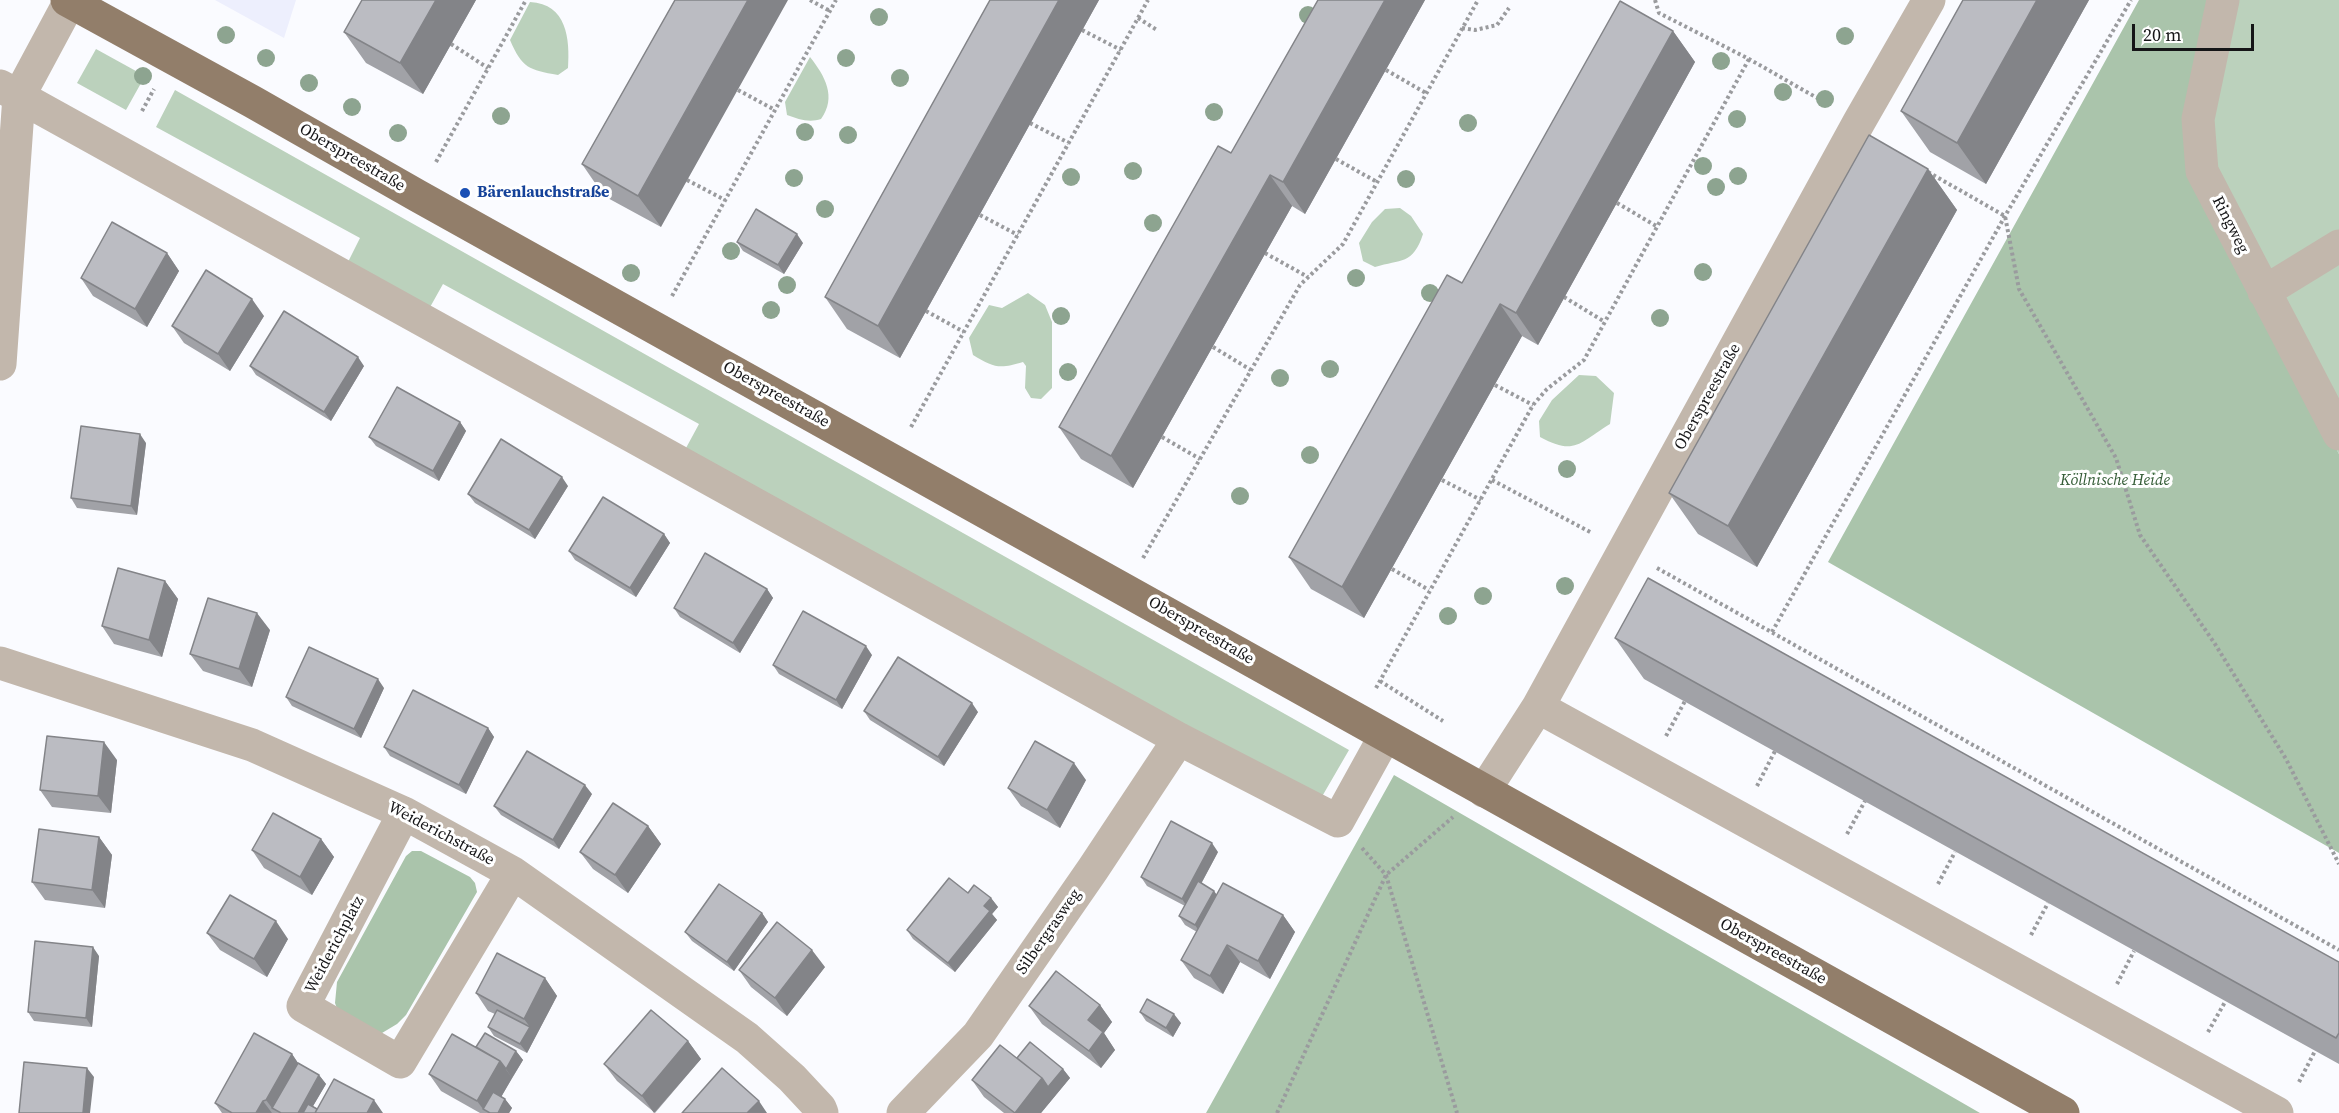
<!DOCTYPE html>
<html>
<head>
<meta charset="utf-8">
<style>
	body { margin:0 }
	#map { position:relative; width:2339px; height:1113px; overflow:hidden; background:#fafbff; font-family:"Source Serif 4",serif }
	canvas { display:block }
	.scale { position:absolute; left:2132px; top:24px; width:122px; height:27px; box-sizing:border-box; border:3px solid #151517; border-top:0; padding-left:8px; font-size:18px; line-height:21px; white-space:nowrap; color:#151517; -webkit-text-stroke:4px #fff; paint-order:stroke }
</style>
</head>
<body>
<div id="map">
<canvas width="2339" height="1113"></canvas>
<div class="scale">20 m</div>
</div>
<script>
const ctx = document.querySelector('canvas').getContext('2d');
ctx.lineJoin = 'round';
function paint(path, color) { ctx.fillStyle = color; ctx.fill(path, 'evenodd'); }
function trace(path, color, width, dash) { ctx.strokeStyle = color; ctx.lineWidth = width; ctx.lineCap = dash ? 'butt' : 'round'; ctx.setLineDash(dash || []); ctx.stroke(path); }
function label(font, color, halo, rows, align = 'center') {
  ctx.font = font + ' "Source Serif 4",serif'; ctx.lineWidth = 6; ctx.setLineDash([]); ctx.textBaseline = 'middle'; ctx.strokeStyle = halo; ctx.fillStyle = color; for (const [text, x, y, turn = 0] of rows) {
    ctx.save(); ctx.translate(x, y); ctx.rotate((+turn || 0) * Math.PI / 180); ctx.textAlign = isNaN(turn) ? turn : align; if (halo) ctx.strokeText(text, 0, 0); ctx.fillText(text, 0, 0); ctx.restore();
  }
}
paint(new Path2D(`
	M215,0H296L284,38Z`), '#edeffd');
paint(new Path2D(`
	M2224,0H2339V454L2199,185Z
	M530,2C567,4 570,39 568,68L558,75C529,70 522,68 510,40Z
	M96,49L145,76L126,110L77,83Z
	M810,57C825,76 837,97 821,119C809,123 798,119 787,115L785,102Z
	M175,90L1349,750L1320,800L686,448L699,424L443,284L429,309L347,264L360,238L156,127Z
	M1400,208L1411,216L1423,234C1413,265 1401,259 1375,267L1363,261L1359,243L1372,222L1385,209Z
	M1028,293L1045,305L1052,322V388L1041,399L1031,398L1025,388L1026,366L1023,362C1000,369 994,368 973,355L969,338L989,305L1002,308Z
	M1579,375L1596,376L1614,393L1610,424C1579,443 1575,456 1540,437L1539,421L1552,400Z`), '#bbd1bc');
paint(new Path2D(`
	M2139,0H2224L2199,185L2339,454V853L1828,562Z
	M1394,775L1980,1113H1206Z
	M412,851H421L470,877L475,883L477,892L406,1015L397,1024L382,1033L369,1034L339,1014L335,1003L337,982L406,856Z`), '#aac4ab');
trace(new Path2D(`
	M810,0L830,11
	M1655,0L1659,13L1749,59L1826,103
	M1138,18L1157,30
	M1462,28L1475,30L1497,25L1509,8
	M1082,30L1121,50
	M451,44L488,68
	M1386,70L1426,93
	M738,90L775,110
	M142,111L154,89
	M1030,123L1069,143
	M1336,159L1377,182
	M436,162L526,0
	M1928,172L2005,216L2019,289L2116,458L2140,535L2215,644L2286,759L2339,864
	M687,180L725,200
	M1617,203L1658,227
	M980,215L1018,235
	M1265,253L1308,277
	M672,296L836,0
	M1564,297L1605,322
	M926,311L964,332
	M1213,347L1251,370
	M1495,385L1533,405
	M911,427L1148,0
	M1162,437L1200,459
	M1442,480L1481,500
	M1492,480L1592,533
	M1143,558L1300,285L1343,244L1478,0
	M1657,568L2339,950
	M1392,569L1429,590
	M1772,632L2005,216L2131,0
	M1380,681L1443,721
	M1376,688L1533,405L1547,389L1584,360L1749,59
	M1666,736L1685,701
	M1757,786L1775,751
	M1847,834L1865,801
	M1362,848L1386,875L1457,1113
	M1938,884L1955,852
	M2031,935L2048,903
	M2117,984L2134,951
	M2208,1032L2225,1002
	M2299,1082L2315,1051
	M1277,1113L1386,875L1453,817`), '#9a9b9e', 4, [3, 3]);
trace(new Path2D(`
	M2223,0L2198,119L2202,171L2339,434
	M0,86L1179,739L1338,821L1385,736
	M2264,292L2339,246
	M0,364L19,96L70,1
	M0,663L252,745L404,813L513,873L747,1038L792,1078L820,1108L822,1113
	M1538,707L2277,1113
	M1484,791L1538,707L1859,122L1929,0
	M404,813L303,1006L400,1062L513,873
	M903,1113L978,1035L1093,869L1179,739`), '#c2b7ac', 33);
trace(new Path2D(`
	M67,0L253,102L418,196L2063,1113`), '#927e6a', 33);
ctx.fillStyle = '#8da490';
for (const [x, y] of [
	[1308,15],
	[879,17],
	[226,35],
	[1845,36],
	[266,58],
	[846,58],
	[1721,61],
	[143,76],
	[900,78],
	[309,83],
	[1783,92],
	[1825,99],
	[352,107],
	[1214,112],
	[501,116],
	[1737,119],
	[1468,123],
	[805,132],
	[398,133],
	[848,135],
	[1703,166],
	[1133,171],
	[1738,176],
	[1071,177],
	[794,178],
	[1406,179],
	[1716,187],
	[825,209],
	[1153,223],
	[731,251],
	[1703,272],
	[631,273],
	[1356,278],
	[787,285],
	[1430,293],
	[771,310],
	[1061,316],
	[1660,318],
	[1330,369],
	[1068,372],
	[1280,378],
	[1310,455],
	[1567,469],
	[1240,496],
	[1565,586],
	[1483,596],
	[1448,616]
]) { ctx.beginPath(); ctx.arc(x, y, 9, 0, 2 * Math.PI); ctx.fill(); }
paint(new Path2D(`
	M362,0H476L423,94L366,63L344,32Z
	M675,0L661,227L604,196L582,164Z
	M990,0H1099L900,358L847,329L825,297Z
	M1318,0H1425L1305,214L1292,206L1133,488L1081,459L1059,427L1231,153Z
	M1963,0H2089L1986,184L1930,152L1901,111Z
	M1673,31L1695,62L1538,345L1522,336L1364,618L1311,589L1289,557L1462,283Z
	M1928,169L1957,210L1757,567L1698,534L1669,493Z
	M737,242L803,243L784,274L743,251Z
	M167,253L179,271L147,327L93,296L81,278Z
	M264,316L230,371L184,343L172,326Z
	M250,366H364L331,421L256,375Z
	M460,422L466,431L439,481L376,446L369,437Z
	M146,443L137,515L77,508L71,498Z
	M568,486L535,539L475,503L468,494Z
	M664,534L670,543L636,597L575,560L569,551Z
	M165,581L178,599L162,657L114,644L102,626Z
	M767,589L773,598L740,653L680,617L674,608Z
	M270,630L252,687L203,671L190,654Z
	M1615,638L2339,962V1064L1644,679Z
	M872,655L842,709L779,674L773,665Z
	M384,688L361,738L292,706L286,697Z
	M864,711L978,712L944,766L870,720Z
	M488,728L494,737L466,794L390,756L384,747Z
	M117,760L111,813L52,807L40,790Z
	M1086,780L1060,828L1021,806L1008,788Z
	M592,794L559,849L501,815L494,806Z
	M648,826L661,844L628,893L593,869L580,852Z
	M99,837L112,855L105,908L45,900L32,882Z
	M321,839L334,857L312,895L264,868L252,850Z
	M1218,852L1201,884L1214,891L1217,895L1283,915L1295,932L1270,979L1240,962L1223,994L1194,978L1181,960L1197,932L1185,925L1179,916L1185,906L1147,886L1141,877Z
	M968,893L991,898L998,907L992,914L997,920L955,972L913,939L907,930Z
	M762,913L768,922L734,971L692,941L685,932Z
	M207,933L288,939L267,977L220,950Z
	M99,956L92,1027L34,1021L28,1012Z
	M825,967L787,1016L751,987L739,970Z
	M545,978L557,996L527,1053L494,1036L488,1027L495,1014L488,1011L476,993Z
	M1100,1005L1112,1022L1104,1033L1115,1050L1101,1068L1042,1024L1029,1006Z
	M1140,1012L1181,1023L1173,1037L1146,1021Z
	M688,1041L701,1059L655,1113L617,1081L604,1064Z
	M476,1047L516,1051L523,1060L501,1097L505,1099L512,1108L509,1113H480L441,1091L429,1074Z
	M292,1054L298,1063L319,1075L326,1084L313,1106L317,1109L383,1113H222L215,1103Z
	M1017,1058L1063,1069L1070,1078L1041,1113H1004L984,1097L972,1080Z`), '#a1a2a7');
paint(new Path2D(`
	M436,0H476L423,94L400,63Z
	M748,0H788L661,227L638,196Z
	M1059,0H1099L900,358L878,326Z
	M1385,0H1425L1305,214L1283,182Z
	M2037,0H2089L1986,184L1957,143Z
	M1673,31L1695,62L1538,345L1516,313Z
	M1928,169L1957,210L1757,567L1728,526Z
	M1270,175L1292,206L1133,488L1111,456Z
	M797,234L803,243L784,274L778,265Z
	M167,253L179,271L147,327L135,309Z
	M252,299L264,316L230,371L218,354Z
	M1500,304L1522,336L1364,618L1342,587Z
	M358,357L364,366L331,421L324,412Z
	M460,422L466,431L439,481L433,471Z
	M140,434L146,443L137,515L131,506Z
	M562,477L568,486L535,539L529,530Z
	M664,534L670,543L636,597L630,588Z
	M165,581L178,599L162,657L149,640Z
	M767,589L773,598L740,653L733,643Z
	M257,613L270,630L252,687L239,669Z
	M866,646L872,655L842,709L836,700Z
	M378,679L384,688L361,738L354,729Z
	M972,703L978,712L944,766L938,757Z
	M488,728L494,737L466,794L459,785Z
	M104,742L117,760L111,813L98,796Z
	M1074,763L1086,780L1060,828L1047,810Z
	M585,785L592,794L559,849L553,840Z
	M648,826L661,844L628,893L615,875Z
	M99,837L112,855L105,908L92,890Z
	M321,839L334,857L312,895L300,877Z
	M1212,843L1218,852L1188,908L1182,899Z
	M1214,891L1220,900L1201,934L1195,925Z
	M991,898L998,907L992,914L997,920L955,972L948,963L984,906Z
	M762,913L768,922L734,971L727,962Z
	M1283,915L1295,932L1270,979L1258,961Z
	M276,921L288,939L267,977L254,959Z
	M1227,945L1240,962L1223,994L1210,976Z
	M93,947L99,956L92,1027L86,1018Z
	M812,950L825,967L787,1016L775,998Z
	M545,978L557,996L527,1053L520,1044L530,1027L524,1019Z
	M1100,1005L1112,1022L1104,1033L1115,1050L1101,1068L1089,1051L1088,1020Z
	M1174,1014L1181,1023L1173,1037L1166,1028Z
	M688,1041L701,1059L654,1113L642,1096Z
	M516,1051L523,1060L512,1078L506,1069Z
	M292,1054L304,1072L272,1108L266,1100Z
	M500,1061L512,1078L492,1113L483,1109L477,1101Z
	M87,1068L94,1077L90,1113H83Z
	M1063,1069L1070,1078L1041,1113H1015L1042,1078Z
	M319,1075L326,1084L309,1113H298Z
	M505,1099L512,1108L509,1113H498Z
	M374,1100L383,1113H367Z
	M263,1101L272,1113H256Z
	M759,1101L767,1113H747Z`), '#838488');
const building = new Path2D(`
	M362,0H436L400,63L344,32Z
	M675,0H748L638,196L582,164Z
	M990,0H1059L878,326L825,297Z
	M1318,0H1385L1283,182L1270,175L1111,456L1059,427L1218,146L1231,153Z
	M1963,0H2037L1957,143L1901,111Z
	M1620,1L1673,31L1516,313L1500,304L1342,587L1289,557L1447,275L1462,283Z
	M1869,135L1928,169L1728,526L1669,493Z
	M756,209L797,234L778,265L737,242Z
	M112,222L167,253L135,309L81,278Z
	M206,270L252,299L218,354L172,326Z
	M284,311L358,357L324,412L250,366Z
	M397,387L460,422L433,471L369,437Z
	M81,426L140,434L131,506L71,498Z
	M501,439L562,477L529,530L468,494Z
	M603,497L664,534L630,588L569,551Z
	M705,553L767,589L733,643L674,608Z
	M118,568L165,581L149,640L102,626Z
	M1648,578L2339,962V1033L2336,1038L1615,638Z
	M208,598L257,613L239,669L190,654Z
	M803,611L866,646L836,700L773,665Z
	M309,647L378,679L354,729L286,697Z
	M898,657L972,703L938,757L864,711Z
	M413,690L488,728L459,785L384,747Z
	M47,736L104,742L98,796L40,790Z
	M1035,741L1074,763L1047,810L1008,788Z
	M527,751L585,785L553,840L494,806Z
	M613,803L648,826L615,875L580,852Z
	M273,813L321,839L300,877L252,850Z
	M1171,821L1212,843L1182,899L1141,877Z
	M39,829L99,837L92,890L32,882Z
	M949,878L968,893L974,885L991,898L984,906L990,911L948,963L907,930Z
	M1198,881L1214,891L1195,925L1179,916Z
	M1223,883L1283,915L1258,961L1227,945L1210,976L1181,960Z
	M719,884L762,913L727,962L685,932Z
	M230,895L276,921L254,959L207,933Z
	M777,922L812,950L775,998L739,970Z
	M35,941L93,947L86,1018L28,1012Z
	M497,953L545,978L524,1019L476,993Z
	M1056,971L1100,1005L1088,1020L1103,1032L1089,1051L1029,1006Z
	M1147,999L1174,1014L1166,1028L1140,1012Z
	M497,1010L530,1027L520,1044L488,1027Z
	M651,1010L688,1041L642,1096L604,1064Z
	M254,1033L292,1054L266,1100L263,1101L256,1113H232L215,1103Z
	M485,1033L516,1051L506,1069L500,1061L476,1047Z
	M452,1034L500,1061L477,1101L429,1074Z
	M1030,1042L1063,1069L1048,1087L1042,1078L1017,1058Z
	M1000,1045L1042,1078L1015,1113L972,1080Z
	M24,1062L87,1068L83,1113H19Z
	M298,1063L319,1075L298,1113H281L272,1108Z
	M722,1068L759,1101L747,1113H682Z
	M334,1079L374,1100L367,1113H315Z
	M493,1092L505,1099L498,1113H490L483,1109Z
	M308,1104L317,1109L315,1113H303Z`);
paint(building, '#bbbcc2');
trace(building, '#838488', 1.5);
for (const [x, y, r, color] of [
	[465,193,6,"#1a4fb4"]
]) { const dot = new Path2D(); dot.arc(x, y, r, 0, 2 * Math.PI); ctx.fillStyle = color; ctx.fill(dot); trace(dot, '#fff', 2); }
label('16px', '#151517', '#fff', [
	["Oberspreestraße",352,158,30],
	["Ringweg",2230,225,63],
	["Oberspreestraße",776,395,29],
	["Oberspreestraße",1708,397,-61],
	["Oberspreestraße",1201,631,30],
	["Weiderichstraße",441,834,28],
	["Silbergrasweg",1049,932,-55],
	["Weiderichplatz",335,945,-62],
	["Oberspreestraße",1773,952,29]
]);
label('bold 16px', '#164399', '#fff', [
	["Bärenlauchstraße",477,193]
], 'left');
label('italic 16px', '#345c36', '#fff', [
	["Köllnische Heide",2115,481]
]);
</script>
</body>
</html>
